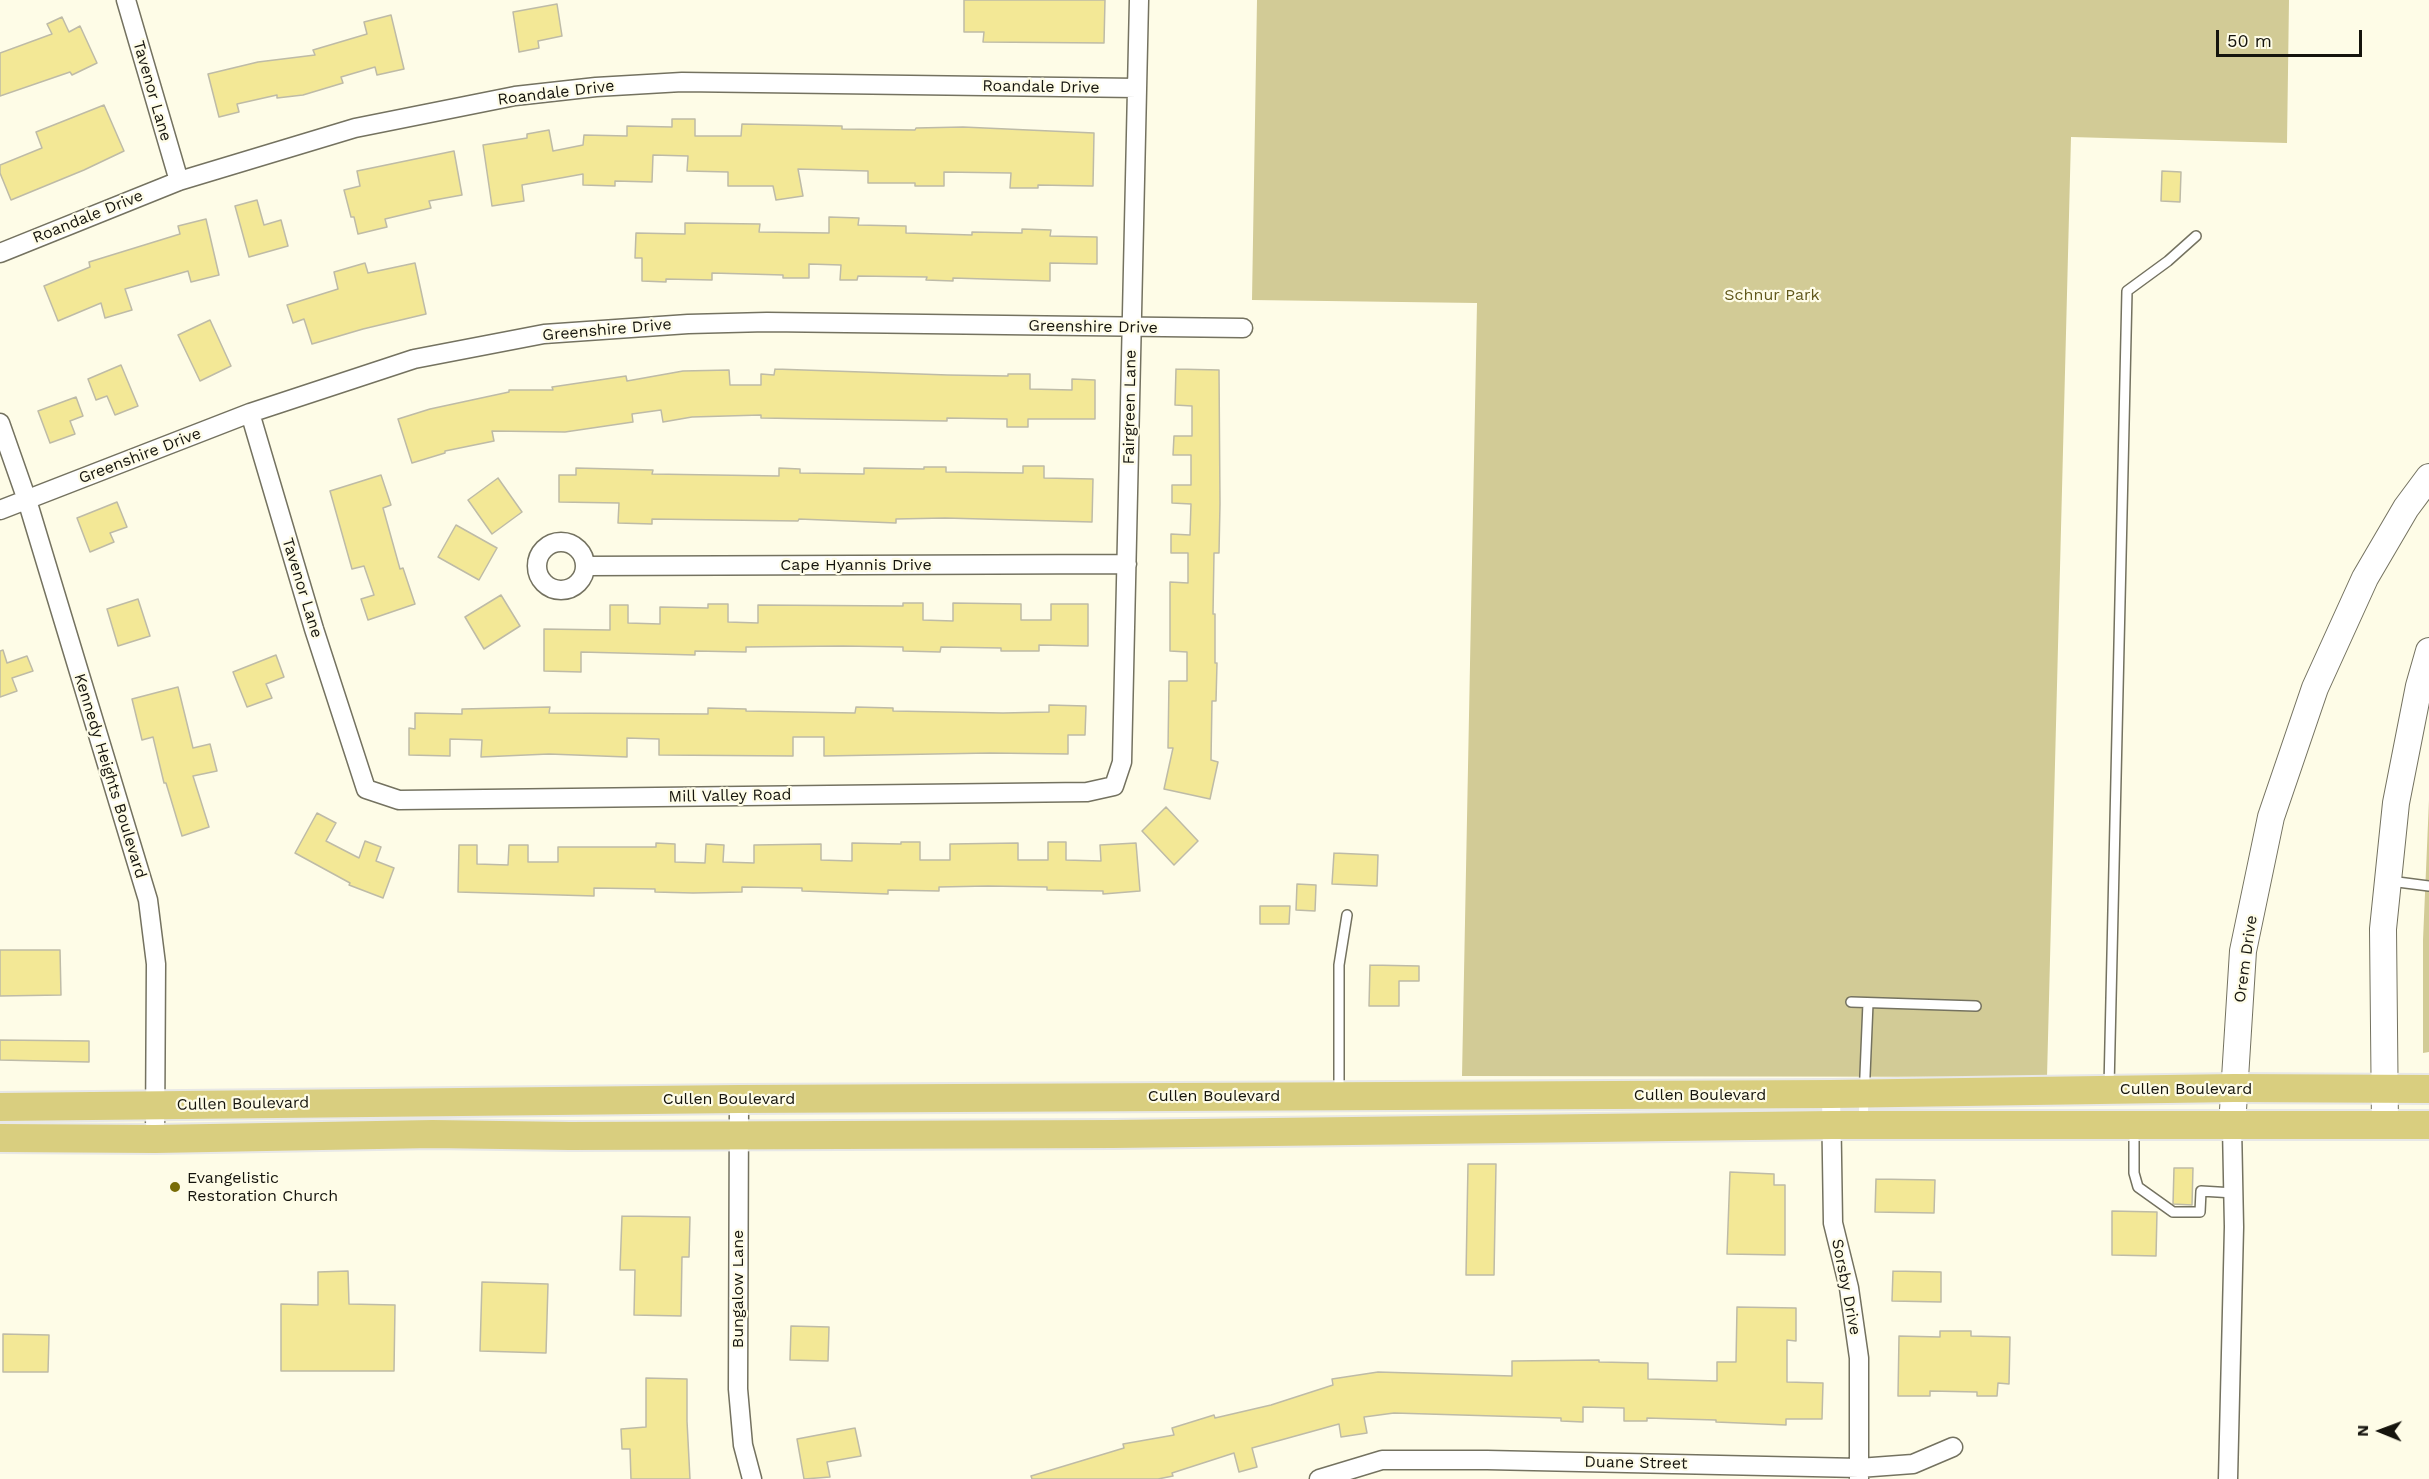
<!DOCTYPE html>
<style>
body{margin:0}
#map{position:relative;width:2429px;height:1479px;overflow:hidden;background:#fefce7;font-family:"Work Sans",sans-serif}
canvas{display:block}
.north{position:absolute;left:2351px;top:1401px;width:60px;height:60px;-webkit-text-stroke:4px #fefce7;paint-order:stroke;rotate:271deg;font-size:16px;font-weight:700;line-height:24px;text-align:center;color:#15140d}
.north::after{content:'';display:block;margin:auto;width:21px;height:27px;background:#15140d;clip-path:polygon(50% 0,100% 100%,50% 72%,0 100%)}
.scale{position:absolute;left:2216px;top:30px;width:146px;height:27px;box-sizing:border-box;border:3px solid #15140d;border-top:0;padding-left:8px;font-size:18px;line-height:21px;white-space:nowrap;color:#15140d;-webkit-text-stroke:4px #fefce7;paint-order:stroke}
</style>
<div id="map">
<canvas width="2429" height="1479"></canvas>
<div class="north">N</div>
<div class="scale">50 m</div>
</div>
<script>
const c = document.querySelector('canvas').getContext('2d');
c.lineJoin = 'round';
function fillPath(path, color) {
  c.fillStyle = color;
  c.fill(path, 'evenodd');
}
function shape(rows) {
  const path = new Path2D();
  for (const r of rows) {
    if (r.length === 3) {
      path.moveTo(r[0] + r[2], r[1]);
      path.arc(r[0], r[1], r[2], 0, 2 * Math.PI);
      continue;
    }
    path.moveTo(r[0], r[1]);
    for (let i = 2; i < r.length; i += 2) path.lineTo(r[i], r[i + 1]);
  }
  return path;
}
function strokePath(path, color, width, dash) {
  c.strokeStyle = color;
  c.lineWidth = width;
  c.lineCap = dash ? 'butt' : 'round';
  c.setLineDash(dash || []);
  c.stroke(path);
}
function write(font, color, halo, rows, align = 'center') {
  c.font = font + ' "Work Sans",sans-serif';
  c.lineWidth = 4.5;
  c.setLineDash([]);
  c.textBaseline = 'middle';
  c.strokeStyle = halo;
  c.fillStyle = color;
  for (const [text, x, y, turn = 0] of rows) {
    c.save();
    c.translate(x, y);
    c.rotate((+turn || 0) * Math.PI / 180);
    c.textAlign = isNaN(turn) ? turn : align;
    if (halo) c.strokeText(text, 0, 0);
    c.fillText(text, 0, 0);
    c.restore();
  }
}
const green = shape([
 [1257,0,2289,0,2287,143,2071,137,2047,1077,1462,1076,1477,303,1252,300],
 [2429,800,2429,1052,2423,1053,2423,940]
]);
const building = shape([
 [964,0,1105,0,1104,43,983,42,984,32,964,32,964,0],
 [557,4,562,36,538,41,539,48,519,52,513,12,557,4],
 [391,15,404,69,377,75,375,67,341,77,343,83,303,95,277,98,277,95,237,104,239,112,219,117,208,74,258,62,315,55,313,50,367,34,364,22,391,15],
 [62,17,69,32,80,26,97,63,72,75,70,72,0,96,0,53,52,34,47,24,62,17],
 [104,105,124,151,84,170,11,200,0,173,0,165,42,148,36,132,104,105],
 [672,119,695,119,695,136,741,136,742,124,842,126,842,129,915,130,916,128,963,127,1094,133,1093,186,1038,185,1038,188,1010,188,1011,173,944,172,944,186,915,186,915,183,868,183,868,171,798,169,803,196,776,200,773,186,728,186,728,172,687,171,688,156,653,155,652,182,615,181,615,186,583,185,583,174,522,185,524,201,492,206,483,145,527,138,527,134,549,130,553,151,583,145,584,135,627,136,627,126,672,127,672,119],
 [454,151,462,195,429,201,431,208,385,219,387,227,358,234,354,217,351,217,344,190,360,186,357,171,454,151],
 [2162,171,2181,172,2180,202,2161,201,2162,171],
 [257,200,264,225,281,220,288,246,249,257,235,206,257,200],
 [829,217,859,218,858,225,906,226,906,233,972,235,972,232,1022,233,1022,229,1051,230,1050,236,1097,237,1097,264,1050,263,1050,281,953,278,953,281,926,280,927,277,858,276,857,280,840,280,841,265,809,264,809,278,783,278,783,275,712,273,712,280,666,279,666,282,642,281,642,258,635,258,636,233,685,234,685,223,760,224,759,232,829,233,829,217],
 [206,219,219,275,191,282,188,271,125,289,132,310,105,318,101,303,58,321,44,286,90,267,89,262,180,234,178,226,206,219],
 [365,263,368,273,415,263,426,314,363,329,312,344,304,319,293,323,287,305,338,289,334,272,365,263],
 [210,320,231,366,200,381,178,335,210,320],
 [121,365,138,406,115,415,107,396,96,400,88,379,121,365],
 [775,369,948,375,1008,376,1008,374,1030,374,1030,389,1072,390,1072,379,1095,380,1095,419,1028,419,1028,427,1007,427,1007,419,947,418,947,421,761,418,761,415,692,417,663,422,661,410,632,414,633,422,565,432,492,431,494,441,445,451,445,453,412,463,398,419,430,409,509,392,509,390,553,390,552,387,626,376,627,381,683,371,729,370,730,385,761,385,761,374,774,375,775,369],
 [1176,369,1219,370,1220,504,1219,553,1214,553,1213,614,1215,614,1215,663,1217,663,1216,701,1212,701,1211,760,1218,762,1210,799,1164,789,1173,748,1168,748,1169,681,1187,681,1187,652,1170,651,1170,582,1188,583,1188,553,1171,553,1171,534,1190,535,1191,504,1172,503,1172,485,1191,485,1191,455,1173,455,1174,436,1192,436,1192,406,1175,405,1176,369],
 [76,397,83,416,70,421,75,434,50,443,38,411,76,397],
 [1023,466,1044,466,1044,478,1093,479,1092,522,945,518,896,519,896,523,799,519,798,521,652,519,652,524,618,523,619,503,559,502,559,475,576,475,576,468,653,470,652,474,779,476,779,468,800,469,800,473,864,474,864,468,924,469,924,467,946,467,946,472,1023,473,1023,466],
 [381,475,391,505,383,508,400,569,403,568,415,604,368,620,361,599,374,595,364,566,352,569,330,491,381,475],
 [498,478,522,512,492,534,468,500,498,478],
 [117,502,127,527,110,533,114,542,90,552,77,518,117,502],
 [456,525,497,548,479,580,438,557,456,525],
 [501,595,520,626,484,649,465,617,501,595],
 [138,599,150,636,118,646,107,609,138,599],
 [903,603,923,603,923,620,953,621,953,603,1021,604,1021,620,1051,620,1051,604,1088,604,1088,646,1039,645,1039,651,1001,651,1001,648,941,647,940,652,903,651,903,647,843,646,746,647,746,652,695,651,695,655,581,652,581,672,544,671,544,629,610,630,610,605,628,605,628,623,660,624,660,607,708,608,708,604,728,604,728,622,758,623,758,605,903,606,903,603],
 [3,650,7,663,27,656,33,671,12,678,17,691,0,697,0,651,3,650],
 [276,655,284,677,266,684,272,698,247,707,233,672,276,655],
 [178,687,193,748,210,744,217,771,193,776,209,827,182,836,166,783,164,783,153,737,142,740,132,699,178,687],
 [1049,705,1086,706,1085,735,1068,735,1068,754,990,753,824,756,824,737,793,737,793,756,659,755,659,739,627,738,627,757,549,754,481,757,482,740,450,739,450,756,409,755,409,728,415,729,415,713,462,714,462,709,550,707,549,713,708,714,708,708,746,709,746,711,855,713,856,707,893,708,893,711,1003,713,1049,712,1049,705],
 [1166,807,1198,841,1174,865,1142,831,1166,807],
 [317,813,336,823,326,841,359,858,365,841,381,847,376,861,394,868,383,898,349,885,350,883,295,853,317,813],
 [901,842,920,842,920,860,950,860,950,844,1018,843,1018,860,1048,860,1048,842,1066,842,1066,860,1101,861,1100,845,1136,843,1140,891,1103,894,1103,891,1047,890,1047,887,988,886,939,887,939,891,888,890,888,894,802,891,802,888,742,887,742,892,693,893,655,892,655,889,594,888,594,896,458,892,459,845,477,845,477,864,508,865,509,845,528,845,528,862,558,862,558,847,656,847,656,843,675,844,675,862,705,863,706,844,724,845,723,862,754,863,754,845,821,844,821,860,852,861,852,843,901,844,901,842],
 [1334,853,1378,855,1377,886,1332,884,1334,853],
 [1297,884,1316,885,1315,911,1296,910,1297,884],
 [1260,906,1290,906,1289,924,1260,924,1260,906],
 [0,950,60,950,61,995,0,996,0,950],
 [1370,965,1419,966,1419,981,1399,981,1399,1006,1369,1006,1370,965],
 [0,1040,89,1041,89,1062,0,1060,0,1040],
 [1468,1164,1496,1164,1494,1275,1466,1275,1468,1164],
 [2174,1168,2193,1168,2192,1205,2173,1204,2174,1168],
 [1730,1172,1774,1174,1774,1185,1785,1185,1785,1255,1727,1254,1730,1172],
 [1876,1179,1935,1180,1934,1213,1875,1212,1876,1179],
 [2112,1211,2157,1212,2156,1256,2112,1255,2112,1211],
 [622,1216,690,1217,689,1257,682,1257,681,1316,634,1315,635,1270,620,1270,622,1216],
 [348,1271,349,1304,395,1305,394,1371,281,1371,281,1304,318,1305,318,1272,348,1271],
 [1893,1271,1941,1272,1941,1302,1892,1301,1893,1271],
 [482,1282,548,1284,546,1353,480,1351,482,1282],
 [1737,1307,1796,1308,1796,1341,1787,1340,1787,1382,1823,1383,1822,1419,1786,1419,1786,1425,1716,1422,1716,1420,1647,1418,1647,1421,1624,1421,1624,1408,1583,1407,1583,1422,1561,1421,1561,1418,1394,1413,1364,1417,1367,1433,1341,1437,1339,1424,1252,1448,1257,1467,1239,1472,1234,1453,1172,1473,1173,1476,1158,1479,1032,1479,1031,1476,1124,1448,1123,1444,1174,1435,1172,1428,1214,1415,1215,1418,1271,1405,1333,1385,1332,1379,1378,1372,1512,1376,1512,1361,1599,1360,1599,1362,1648,1363,1648,1379,1717,1381,1717,1362,1736,1362,1737,1307],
 [791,1326,829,1327,828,1361,790,1360,791,1326],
 [1940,1331,1971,1331,1971,1336,2010,1337,2009,1384,1998,1383,1997,1396,1977,1396,1977,1392,1930,1391,1930,1396,1898,1396,1899,1336,1940,1337,1940,1331],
 [3,1334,49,1335,48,1372,3,1372,3,1334],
 [646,1378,687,1379,687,1421,690,1479,631,1479,630,1449,622,1449,621,1429,646,1427,646,1378],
 [855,1428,861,1456,827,1462,830,1477,804,1479,797,1439,855,1428]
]);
const service = shape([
 [2390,881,2429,886],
 [1851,1002,1976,1006],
 [2109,1087,2127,291,2168,261,2196,236],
 [1339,1093,1339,965,1347,915],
 [1863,1123,1868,1003],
 [2134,1129,2134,1173,2138,1187,2173,1212,2200,1212,2201,1191,2234,1193]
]);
const minor = shape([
 [126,0,179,181],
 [0,253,179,181,355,128,515,96,596,87,682,82,1137,88],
 [250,413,314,629,366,789,399,800,1087,792,1114,786,1122,762,1139,0],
 [0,423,27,500,148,900,156,964,155,1139],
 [0,510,250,413,414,359,544,334,688,324,767,322,1243,328],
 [561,566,24],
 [585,566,1127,564],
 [1831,1094,1833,1223,1849,1288,1859,1358,1859,1479],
 [739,1099,738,1389,743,1445,752,1479],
 [1319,1479,1382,1460,1487,1460,1859,1468,1913,1464,1953,1447],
 [2228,1479,2234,1227,2232,1126]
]);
const secondary = shape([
 [2232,1126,2243,951,2271,817,2315,688,2365,578,2406,508,2429,477],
 [2385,1126,2383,929,2396,803,2419,686,2429,651]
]);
const primary = shape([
 [0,1107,739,1099,1831,1094,2234,1088,2429,1089],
 [0,1138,155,1139,433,1134,570,1136,1113,1134,1832,1125,2429,1125]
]);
const markers = [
 [175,1187,6,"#786c06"]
];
const streetNames = [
 ["Roandale Drive",1041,87,1],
 ["Tavenor Lane",152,91,74],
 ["Roandale Drive",556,93,-7],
 ["Roandale Drive",88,217,-22],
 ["Greenshire Drive",1093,327,1],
 ["Greenshire Drive",607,330,-5],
 ["Fairgreen Lane",1130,407,-89],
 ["Greenshire Drive",140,456,-21],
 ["Cape Hyannis Drive",856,565],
 ["Tavenor Lane",302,588,73],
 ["Kennedy Heights Boulevard",110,776,73],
 ["Mill Valley Road",730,796,-1],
 ["Orem Drive",2246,959,-82],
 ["Cullen Boulevard",2186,1089],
 ["Cullen Boulevard",1700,1095],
 ["Cullen Boulevard",1214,1096],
 ["Cullen Boulevard",729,1099],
 ["Cullen Boulevard",243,1104,-1],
 ["Sorsby Drive",1846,1287,79],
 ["Bungalow Lane",738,1289,-90],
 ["Duane Street",1636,1463,1]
];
const parkNames = [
 ["Schnur Park",1772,295]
];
const poiNames = [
 ["Evangelistic",187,1178],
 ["Restoration Church",187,1196]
];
fillPath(green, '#d2cb96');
fillPath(building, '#f3e896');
strokePath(building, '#bebba7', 1.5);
strokePath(service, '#747260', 12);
strokePath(minor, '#747260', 21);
strokePath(secondary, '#747260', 28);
strokePath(primary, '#e8e8e7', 32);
strokePath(service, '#fff', 9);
strokePath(minor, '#fff', 18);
strokePath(secondary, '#fff', 26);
strokePath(primary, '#d9ce7f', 28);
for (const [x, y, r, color] of markers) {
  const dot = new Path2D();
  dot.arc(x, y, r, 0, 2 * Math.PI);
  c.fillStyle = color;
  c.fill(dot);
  strokePath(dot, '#fefce7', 2);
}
write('16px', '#15140d', '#fefce7', streetNames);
write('16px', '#61581c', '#fefce7', parkNames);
write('16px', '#15140d', '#fefce7', poiNames, 'left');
</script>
